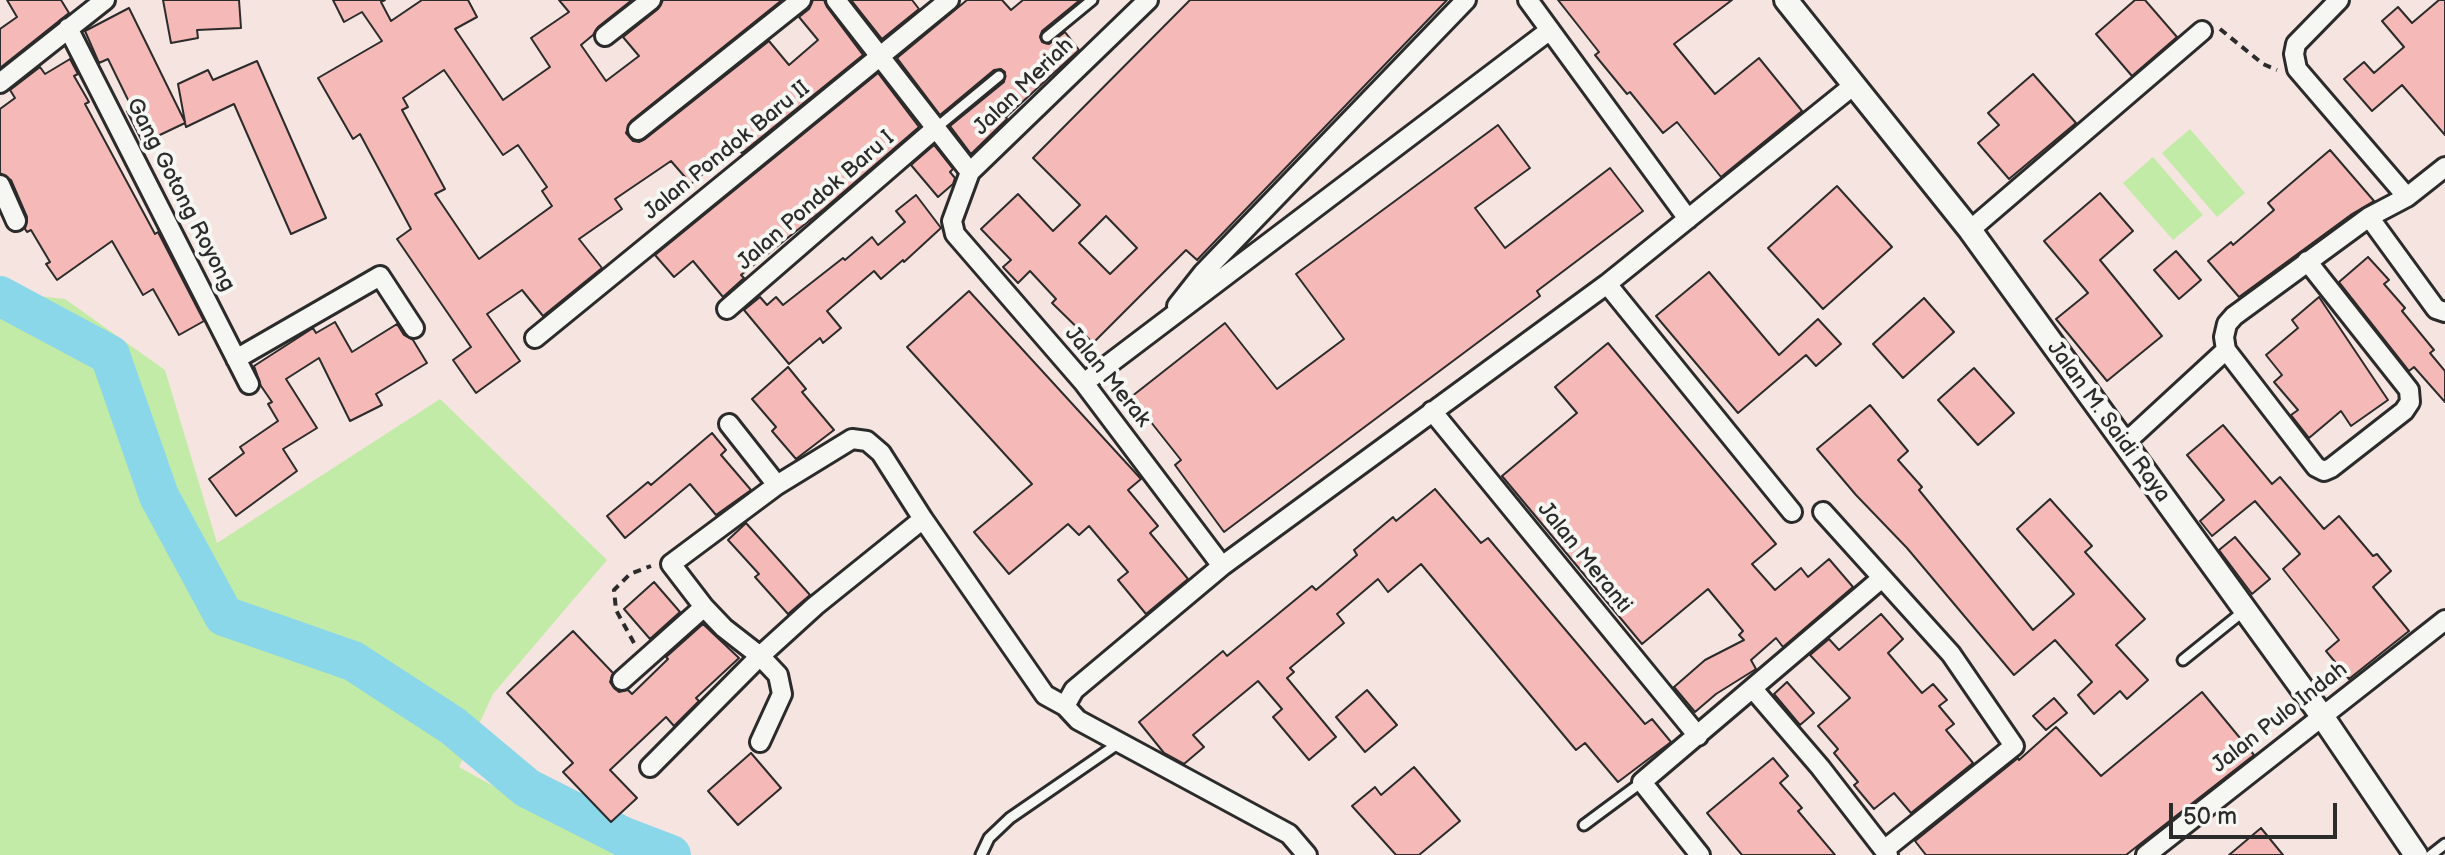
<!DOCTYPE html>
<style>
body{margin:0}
#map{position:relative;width:2445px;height:855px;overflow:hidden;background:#f6e4e0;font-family:"Balsamiq Sans",sans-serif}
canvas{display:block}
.scale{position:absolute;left:2169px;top:803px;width:168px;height:36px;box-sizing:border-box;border:4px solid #2b2b2b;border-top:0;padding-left:10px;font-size:24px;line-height:28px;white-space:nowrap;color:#2b2b2b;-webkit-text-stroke:6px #f6f6f2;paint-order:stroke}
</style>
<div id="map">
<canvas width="2445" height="855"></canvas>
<div class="scale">50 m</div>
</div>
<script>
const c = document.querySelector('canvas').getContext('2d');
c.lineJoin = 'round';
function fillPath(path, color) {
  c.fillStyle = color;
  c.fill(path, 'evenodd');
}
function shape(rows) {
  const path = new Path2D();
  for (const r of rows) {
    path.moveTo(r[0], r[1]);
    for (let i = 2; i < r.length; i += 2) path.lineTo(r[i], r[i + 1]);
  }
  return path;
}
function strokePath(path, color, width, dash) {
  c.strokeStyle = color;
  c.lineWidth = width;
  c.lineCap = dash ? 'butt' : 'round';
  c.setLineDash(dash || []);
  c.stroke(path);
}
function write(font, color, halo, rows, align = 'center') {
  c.font = font + ' "Balsamiq Sans",sans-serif';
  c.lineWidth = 8;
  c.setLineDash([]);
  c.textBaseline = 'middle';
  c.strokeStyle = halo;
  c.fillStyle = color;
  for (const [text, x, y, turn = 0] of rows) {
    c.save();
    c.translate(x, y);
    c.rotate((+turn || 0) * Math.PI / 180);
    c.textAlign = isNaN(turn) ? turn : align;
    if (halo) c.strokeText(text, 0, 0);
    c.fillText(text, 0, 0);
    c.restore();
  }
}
const green = shape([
 [2190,129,2245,193,2217,217,2162,153],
 [2153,157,2203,215,2173,240,2123,183],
 [0,292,65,299,165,370,217,543,440,399,607,560,493,694,459,767,598,844,633,855,0,855]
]);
const river = shape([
 [0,296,110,355,159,496,224,616,353,661,453,726,527,788,624,837,671,855]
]);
const building = shape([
 [7,0,61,0,69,13,0,68,0,29,17,17,7,0],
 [163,0,239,0,241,28,197,30,198,38,171,43,163,0],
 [333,0,385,0,381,2,391,21,422,0,468,0,477,17,455,29,503,100,550,67,531,38,569,12,559,0,632,0,598,27,593,35,581,45,606,81,639,56,623,37,658,9,663,0,782,0,631,121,626,133,633,141,639,142,645,139,769,41,789,65,818,40,799,17,809,9,813,0,824,0,827,7,863,55,742,153,736,146,691,184,671,161,615,199,622,209,579,239,602,268,543,316,522,290,487,314,520,361,476,393,453,360,471,347,397,239,411,229,360,134,353,139,318,78,382,41,362,12,344,22,333,0],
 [444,70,503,155,518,145,547,187,542,191,552,206,479,259,435,194,445,189,402,110,408,107,403,98,444,70],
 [851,0,912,0,919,9,882,39,851,0],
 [967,0,1002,0,1011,10,1023,0,1080,0,1042,31,1040,37,1042,42,1049,44,1065,32,1079,50,1006,117,1007,119,971,154,950,126,1004,82,1005,72,1001,69,994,70,940,115,897,58,967,0],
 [1190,0,1447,0,1197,260,1186,250,1093,343,1052,303,1056,299,1030,271,1018,283,1003,267,1011,260,981,229,1018,194,1053,231,1080,205,1033,158,1190,0],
 [1106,216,1137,248,1110,274,1079,243,1106,216],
 [1558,0,1732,0,1674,44,1715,94,1759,58,1802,111,1721,177,1677,122,1663,133,1630,92,1627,94,1595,55,1599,52,1558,0],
 [2135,0,2145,0,2177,37,2132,76,2096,34,2135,0],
 [2439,0,2445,0,2445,135,2402,85,2372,111,2344,79,2364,62,2374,73,2404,47,2382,21,2398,7,2412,23,2439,0],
 [129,8,185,122,178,84,208,70,213,80,257,61,326,218,291,234,234,104,186,127,185,123,143,143,127,111,132,108,108,59,99,63,85,31,129,8],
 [70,59,78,74,74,76,89,102,85,104,155,234,158,232,204,321,179,335,153,289,143,295,112,241,57,280,46,264,50,262,31,230,27,232,25,229,27,217,11,180,0,173,0,109,15,98,10,90,40,67,45,74,70,59],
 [878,73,919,127,824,209,741,275,744,278,723,297,693,261,674,277,655,255,878,73],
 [2033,74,2076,123,2009,179,1978,143,1999,125,1988,113,2033,74],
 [1498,125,1530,168,1475,208,1505,248,1610,168,1643,211,1537,291,1540,296,1224,532,1175,465,1181,460,1131,397,1225,323,1277,389,1344,339,1296,274,1498,125],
 [934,145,953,169,950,172,955,178,953,184,938,197,911,165,934,145],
 [2330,150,2374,201,2352,214,2239,297,2208,261,2231,242,2233,245,2274,210,2268,203,2330,150],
 [1837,186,1892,247,1823,309,1768,248,1837,186],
 [2100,193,2133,231,2100,260,2162,336,2107,381,2056,319,2088,293,2044,241,2100,193],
 [916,195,941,228,904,262,903,260,881,279,874,271,827,311,841,328,823,343,820,338,789,364,744,310,760,297,767,305,776,297,783,305,843,258,845,260,872,237,878,245,905,222,896,211,916,195],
 [2176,251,2201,280,2179,299,2154,270,2176,251],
 [2368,257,2389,280,2384,284,2405,308,2402,311,2434,350,2430,353,2445,371,2445,402,2414,367,2409,371,2339,282,2368,257],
 [1709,272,1779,355,1818,319,1841,344,1816,366,1806,355,1738,413,1656,316,1709,272],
 [969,291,1141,479,1128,490,1158,526,1150,533,1188,579,1146,614,1118,580,1128,572,1089,526,1079,535,1068,524,1009,574,974,532,1032,484,907,347,969,291],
 [2319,297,2388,400,2351,426,2341,411,2309,438,2291,415,2298,410,2274,382,2282,375,2266,355,2298,328,2292,320,2319,297],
 [1924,298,1954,332,1903,378,1873,344,1924,298],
 [335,322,352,352,397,324,404,335,413,340,427,363,376,394,382,405,350,421,319,358,286,379,317,428,283,449,297,471,236,516,209,479,244,453,240,447,278,421,268,404,272,402,261,386,254,366,313,328,316,333,335,322],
 [1608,343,1776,544,1752,564,1775,590,1801,568,1808,577,1829,559,1853,587,1783,647,1776,638,1751,660,1756,669,1716,694,1695,712,1674,687,1705,660,1744,640,1739,635,1743,631,1708,589,1642,644,1502,476,1577,413,1555,387,1608,343],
 [788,367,806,389,802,392,834,430,796,459,772,431,776,427,752,399,788,367],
 [1974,368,2014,413,1978,445,1938,400,1974,368],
 [1870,405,1908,451,1898,460,1922,487,1919,490,2033,630,2074,594,2017,529,2050,499,2092,546,2085,552,2145,619,2116,645,2148,680,2127,699,2120,691,2094,714,2078,695,2092,682,2055,640,2014,675,1907,548,1856,495,1817,449,1870,405],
 [2223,425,2272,484,2280,477,2324,529,2339,516,2373,556,2377,554,2391,571,2373,587,2409,631,2349,679,2326,651,2339,640,2283,569,2300,554,2255,501,2212,536,2200,521,2224,500,2187,455,2223,425],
 [712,433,726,450,721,455,751,490,716,515,690,484,625,538,607,516,648,482,651,485,712,433],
 [1435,489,1481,543,1488,538,1645,724,1652,719,1671,742,1618,782,1585,743,1576,750,1421,564,1388,592,1378,579,1337,614,1344,623,1290,668,1294,672,1287,678,1336,737,1309,760,1273,717,1282,709,1258,681,1193,735,1204,747,1184,764,1164,753,1139,722,1223,651,1227,656,1312,586,1316,590,1357,555,1354,550,1393,517,1396,521,1435,489],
 [746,523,810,595,788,614,755,577,759,574,728,540,746,523],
 [2235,537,2270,579,2252,594,2219,550,2235,537],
 [654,582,680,612,650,639,624,609,654,582],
 [1881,614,1903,639,1888,653,1922,693,1933,684,1947,700,1939,706,1954,724,1946,730,1973,763,1911,813,1894,793,1874,809,1854,785,1858,782,1834,753,1838,749,1818,726,1850,698,1810,655,1829,639,1839,650,1881,614],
 [703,624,739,658,696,698,699,701,674,726,666,717,610,770,637,798,611,822,563,772,573,763,507,693,573,631,613,673,610,682,614,688,619,692,628,690,632,694,668,659,666,657,703,624],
 [1787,682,1814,713,1800,725,1774,694,1787,682],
 [1367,690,1397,725,1365,752,1336,717,1367,690],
 [2202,692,2254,755,2126,855,1926,855,1915,841,2018,758,2019,760,2056,727,2101,776,2202,692],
 [2054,698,2067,713,2046,730,2033,716,2054,698],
 [751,753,781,788,738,825,708,791,751,753],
 [1773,758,1788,776,1780,783,1802,808,1798,811,1835,855,1742,855,1707,813,1773,758],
 [1414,767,1460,821,1419,855,1396,855,1352,806,1375,787,1381,795,1414,767],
 [2261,828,2283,855,2229,855,2261,828]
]);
const path = shape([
 [2220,29,2263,64,2277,70],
 [634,643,616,610,614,590,630,574,651,566]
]);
const service = shape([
 [1047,37,1092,0],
 [936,128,999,76],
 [2183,660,2245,610],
 [1584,825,1642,782],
 [981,855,989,838,1010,818,1119,743],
 [2431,855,2445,844]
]);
const minor = shape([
 [836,0,970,172],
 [1148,0,970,172,952,221,955,234,1084,383,1222,566],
 [1528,0,1688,219],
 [2339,0,2296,44,2294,54,2297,69,2407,197,2445,167],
 [68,28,249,384],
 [605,36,651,0],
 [0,83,105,0],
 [638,130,801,0],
 [0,185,16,221],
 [2369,217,2436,309,2445,312],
 [1970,230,2202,31],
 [1607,284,1792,512],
 [1177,306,1203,273,1466,0],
 [727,309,936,128],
 [535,338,949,0],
 [2226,350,2316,467,2324,471,2331,468,2404,411,2410,402,2409,390,2307,261],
 [236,359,380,276,414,328],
 [1084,383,1550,30],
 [1432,411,1698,736],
 [729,424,777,485],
 [2124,444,2226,350,2224,337,2227,324,2234,316,2369,217,2407,197],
 [1823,512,1951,654,2014,746,1884,850],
 [704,607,671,564,777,485,852,439,867,441,881,453,923,519],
 [622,680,704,607,724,628,760,656,650,767],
 [1753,689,1820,767,1888,855],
 [1065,706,1074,690,1222,566,1607,284,1854,85],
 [760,742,782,694,778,675,760,656,815,606,923,519,1045,695,1065,706,1078,720,1289,834,1307,855],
 [1700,855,1642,782,1882,578],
 [2146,855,2445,620]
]);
const tertiary = shape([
 [1786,0,1970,230,2322,716,2416,855]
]);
const streetNames = [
 ["Jalan Meriah",1024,87,-44],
 ["Jalan Pondok Baru II",727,151,-39],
 ["Gang Gotong Royong",180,195,63],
 ["Jalan Pondok Baru I",816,201,-41],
 ["Jalan Merak",1107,377,51],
 ["Jalan M. Saidi Raya",2108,422,54],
 ["Jalan Meranti",1584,558,51],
 ["Jalan Pulo Indah",2280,718,-38]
];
fillPath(green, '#c1eba7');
strokePath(river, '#8ad7ea', 40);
fillPath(building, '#f5b9b7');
strokePath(building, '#2b2b2b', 2);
strokePath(service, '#2b2b2b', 15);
strokePath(minor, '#2b2b2b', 24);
strokePath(tertiary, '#2b2b2b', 28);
strokePath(path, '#2b2b2b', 4, [8, 6]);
strokePath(service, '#f6f6f2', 9);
strokePath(minor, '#f6f6f2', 18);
strokePath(tertiary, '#f6f6f2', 22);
write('22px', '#2b2b2b', '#f6f6f2', streetNames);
</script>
